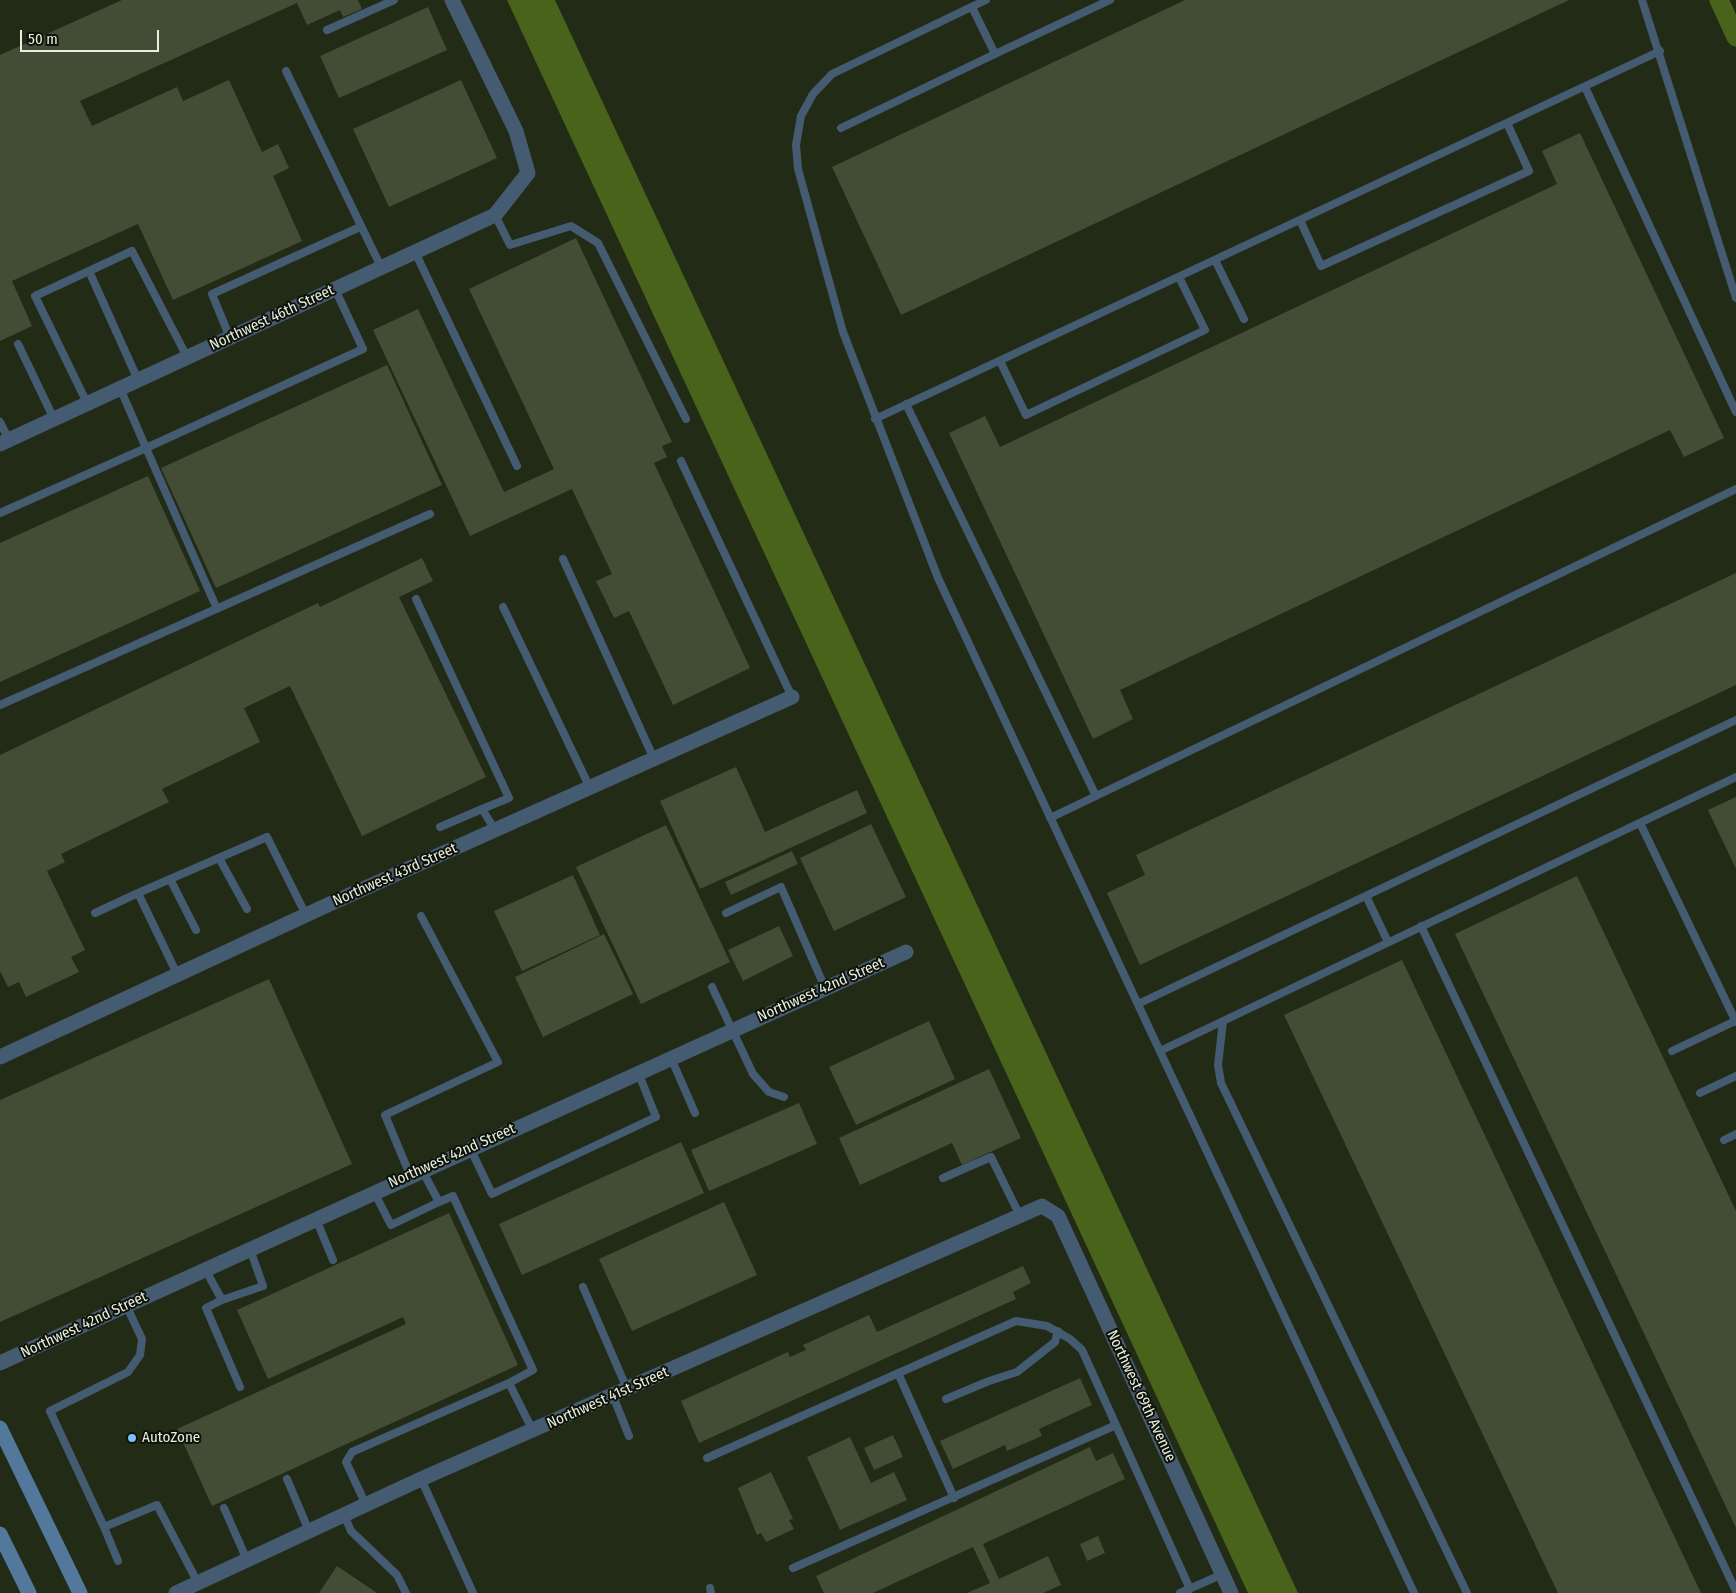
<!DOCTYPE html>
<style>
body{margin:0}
#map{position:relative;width:1736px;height:1593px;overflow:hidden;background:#222b15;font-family:"Fira Sans Condensed",sans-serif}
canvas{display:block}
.scale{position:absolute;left:20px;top:30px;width:139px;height:22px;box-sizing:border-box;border:2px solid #e8efe1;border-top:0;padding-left:6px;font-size:15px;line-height:18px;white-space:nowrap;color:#e8efe1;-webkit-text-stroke:4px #0e1208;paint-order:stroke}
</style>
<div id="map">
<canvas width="1736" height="1593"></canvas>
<div class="scale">50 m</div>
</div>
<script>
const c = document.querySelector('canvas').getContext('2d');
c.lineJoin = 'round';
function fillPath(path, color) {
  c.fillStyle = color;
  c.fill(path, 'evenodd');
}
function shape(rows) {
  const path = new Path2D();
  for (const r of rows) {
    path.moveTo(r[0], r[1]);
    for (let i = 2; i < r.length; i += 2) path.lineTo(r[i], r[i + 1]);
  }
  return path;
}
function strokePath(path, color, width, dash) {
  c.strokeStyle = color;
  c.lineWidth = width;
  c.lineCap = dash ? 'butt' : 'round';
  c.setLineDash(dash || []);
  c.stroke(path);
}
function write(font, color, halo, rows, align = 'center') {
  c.font = font + ' "Fira Sans Condensed",sans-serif';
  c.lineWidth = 4;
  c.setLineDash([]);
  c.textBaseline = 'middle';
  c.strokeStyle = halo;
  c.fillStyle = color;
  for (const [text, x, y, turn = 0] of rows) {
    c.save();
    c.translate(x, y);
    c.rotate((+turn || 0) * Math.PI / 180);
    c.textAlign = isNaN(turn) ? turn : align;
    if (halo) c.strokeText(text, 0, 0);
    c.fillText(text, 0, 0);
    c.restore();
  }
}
const water = shape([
 [507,0,555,0,1298,1593,1248,1593]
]);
const canal = shape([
 [1719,0,1736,37]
]);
const building = shape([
 [122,0,358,0,362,9,343,17,340,10,307,25,297,3,80,101,92,126,177,87,183,101,229,80,262,152,278,144,289,168,273,176,302,241,173,300,138,224,12,281,32,326,0,341,0,55],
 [1185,0,1569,0,901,315,832,167],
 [428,7,447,50,339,98,320,56],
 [461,80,497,158,389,207,353,129],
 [1580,133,1724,438,1684,457,1670,430,1120,690,1133,719,1093,739,949,433,985,416,1000,447,1557,184,1542,151],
 [576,238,672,442,662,446,667,457,654,463,750,668,673,705,629,611,614,618,596,581,612,574,572,489,470,536,373,330,418,309,504,492,554,469,469,289],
 [387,365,442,485,216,588,161,468],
 [148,476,200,591,0,682,0,543],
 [422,558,433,581,399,597,486,777,362,836,290,686,244,708,260,742,162,789,169,802,61,854,65,862,47,871,85,950,71,957,79,972,26,997,19,982,8,987,0,971,0,755,318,603,320,607],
 [1736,573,1736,685,1140,965,1107,893,1145,875,1136,855],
 [736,767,765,832,857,790,867,813,700,889,660,801],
 [1736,797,1736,869,1708,810],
 [871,824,906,897,834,931,800,858],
 [666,825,730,962,641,1004,576,867],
 [792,851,798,864,731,895,725,882],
 [573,875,600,935,522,971,494,911],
 [1577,876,1736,1211,1736,1528,1455,934],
 [779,926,793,956,743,981,728,950],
 [604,934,633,994,543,1037,515,977],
 [1402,960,1701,1593,1558,1593,1284,1015],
 [269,979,352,1164,0,1322,0,1100],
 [929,1021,955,1079,856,1125,829,1067],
 [989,1069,1021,1138,962,1165,952,1143,860,1185,839,1138],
 [799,1103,817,1144,709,1191,691,1150],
 [681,1142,704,1193,522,1275,499,1224],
 [724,1202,757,1275,632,1331,599,1259],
 [449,1213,518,1365,212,1506,177,1429,406,1324,403,1317,268,1379,237,1310],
 [1023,1266,1031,1283,1013,1292,1016,1299,699,1443,681,1401,788,1352,790,1357,806,1350,803,1345,869,1315,877,1332],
 [1080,1378,1092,1405,1039,1429,1042,1436,1007,1451,1005,1445,953,1469,940,1441],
 [893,1435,903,1457,874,1470,864,1448],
 [850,1437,871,1483,894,1472,907,1500,840,1530,807,1457],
 [1090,1447,1096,1461,1113,1453,1125,1479,983,1544,999,1579,1048,1556,1061,1585,1043,1593,967,1593,990,1583,973,1547,873,1593,824,1593,816,1576],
 [771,1472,793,1519,789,1520,794,1529,766,1542,761,1533,757,1535,738,1488],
 [1098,1536,1105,1553,1087,1561,1080,1544],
 [337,1566,377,1593,319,1593]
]);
const lane = shape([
 [986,0,832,74,813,94,801,116,796,145,798,169,843,332,938,578,1414,1593],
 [1642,0,1736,298],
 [972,7,995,54,1110,0],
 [327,30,394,0],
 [286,71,381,267],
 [1585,87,1736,412],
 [841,128,995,54],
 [495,215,510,245,571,226,598,243,686,419],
 [1300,220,1321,266,1529,171,1507,123],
 [415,252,517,466],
 [1215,260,1244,319],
 [89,271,132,251,187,357],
 [230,338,212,294,360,227],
 [18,344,54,419],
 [1000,361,1026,415,1205,330,1179,277],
 [120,388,146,448,363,349,335,289],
 [87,403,35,296,89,271,138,380],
 [906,404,1096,796],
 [875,419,1660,51],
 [0,422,9,440],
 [681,461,792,697],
 [0,513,146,448,217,609],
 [563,559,654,759],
 [416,599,509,798,482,809],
 [503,607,590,788],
 [0,705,430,514],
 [1050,818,1736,489],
 [1640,823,1736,1022],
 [440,827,482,809,495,830],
 [219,858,247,909],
 [170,879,196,930],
 [138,893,267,837,306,915],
 [1366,896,1388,942],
 [95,913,138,893,177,974],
 [726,913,781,887,825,988],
 [1421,926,1736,1591],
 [712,987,753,1074,769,1092,784,1097],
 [1138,1004,1736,720],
 [1223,1021,1218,1065,1221,1083,1467,1593],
 [1160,1051,1736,777],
 [1672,1051,1735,1021],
 [671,1058,695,1113],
 [1700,1093,1736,1076],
 [1724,1140,1736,1134],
 [470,1148,492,1194,656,1117,638,1072],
 [422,1170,439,1202,453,1196,533,1370,509,1383],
 [410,1175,385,1115,498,1062,421,916],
 [943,1178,991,1157,1020,1216],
 [374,1192,391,1225,439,1202],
 [316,1219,333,1260],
 [205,1269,222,1300,206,1308,240,1387],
 [583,1287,627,1389],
 [222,1300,263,1286,250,1249],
 [898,1373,954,1498],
 [613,1396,629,1436],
 [946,1399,989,1381,1017,1372,1055,1342,1058,1331],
 [707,1458,1016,1321,1047,1326,1070,1339,1082,1350,1190,1589],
 [287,1479,309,1531],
 [421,1479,473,1593],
 [366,1505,346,1462,352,1452,509,1383,533,1431],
 [224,1508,247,1560],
 [344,1515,351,1531,397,1575,406,1593],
 [104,1527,50,1411,128,1372,140,1355,142,1339,126,1305],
 [118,1561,104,1527,157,1505,198,1583],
 [793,1568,1116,1425],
 [710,1588,711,1593],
 [1180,1593,1223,1574]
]);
const street = shape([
 [0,444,495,215,528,173,516,131,452,0],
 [0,1057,334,902,792,697],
 [0,1363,906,952],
 [176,1593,421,1479,1042,1206,1058,1216,1231,1593]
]);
const secondary = shape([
 [0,1428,80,1593],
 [0,1534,29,1593]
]);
const markers = [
 [132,1438,5,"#7ebdf9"]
];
const streetNames = [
 ["Northwest 46th Street",272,318,-25],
 ["Northwest 43rd Street",395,875,-24],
 ["Northwest 42nd Street",821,990,-24],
 ["Northwest 42nd Street",452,1156,-24],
 ["Northwest 42nd Street",84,1325,-25],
 ["Northwest 69th Avenue",1141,1396,65],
 ["Northwest 41st Street",608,1398,-24]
];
const poiNames = [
 ["AutoZone",142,1438]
];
fillPath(water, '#49631b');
strokePath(canal, '#49631b', 19);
fillPath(building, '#434d36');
strokePath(lane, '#445b72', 8);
strokePath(street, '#445b72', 15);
strokePath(secondary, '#52789b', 15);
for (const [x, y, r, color] of markers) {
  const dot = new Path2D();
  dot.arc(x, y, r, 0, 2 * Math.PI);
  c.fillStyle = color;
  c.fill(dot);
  strokePath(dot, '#0e1208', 2);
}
write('15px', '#e8efe1', '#0e1208', streetNames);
write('15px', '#e8efe1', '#0e1208', poiNames, 'left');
</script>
